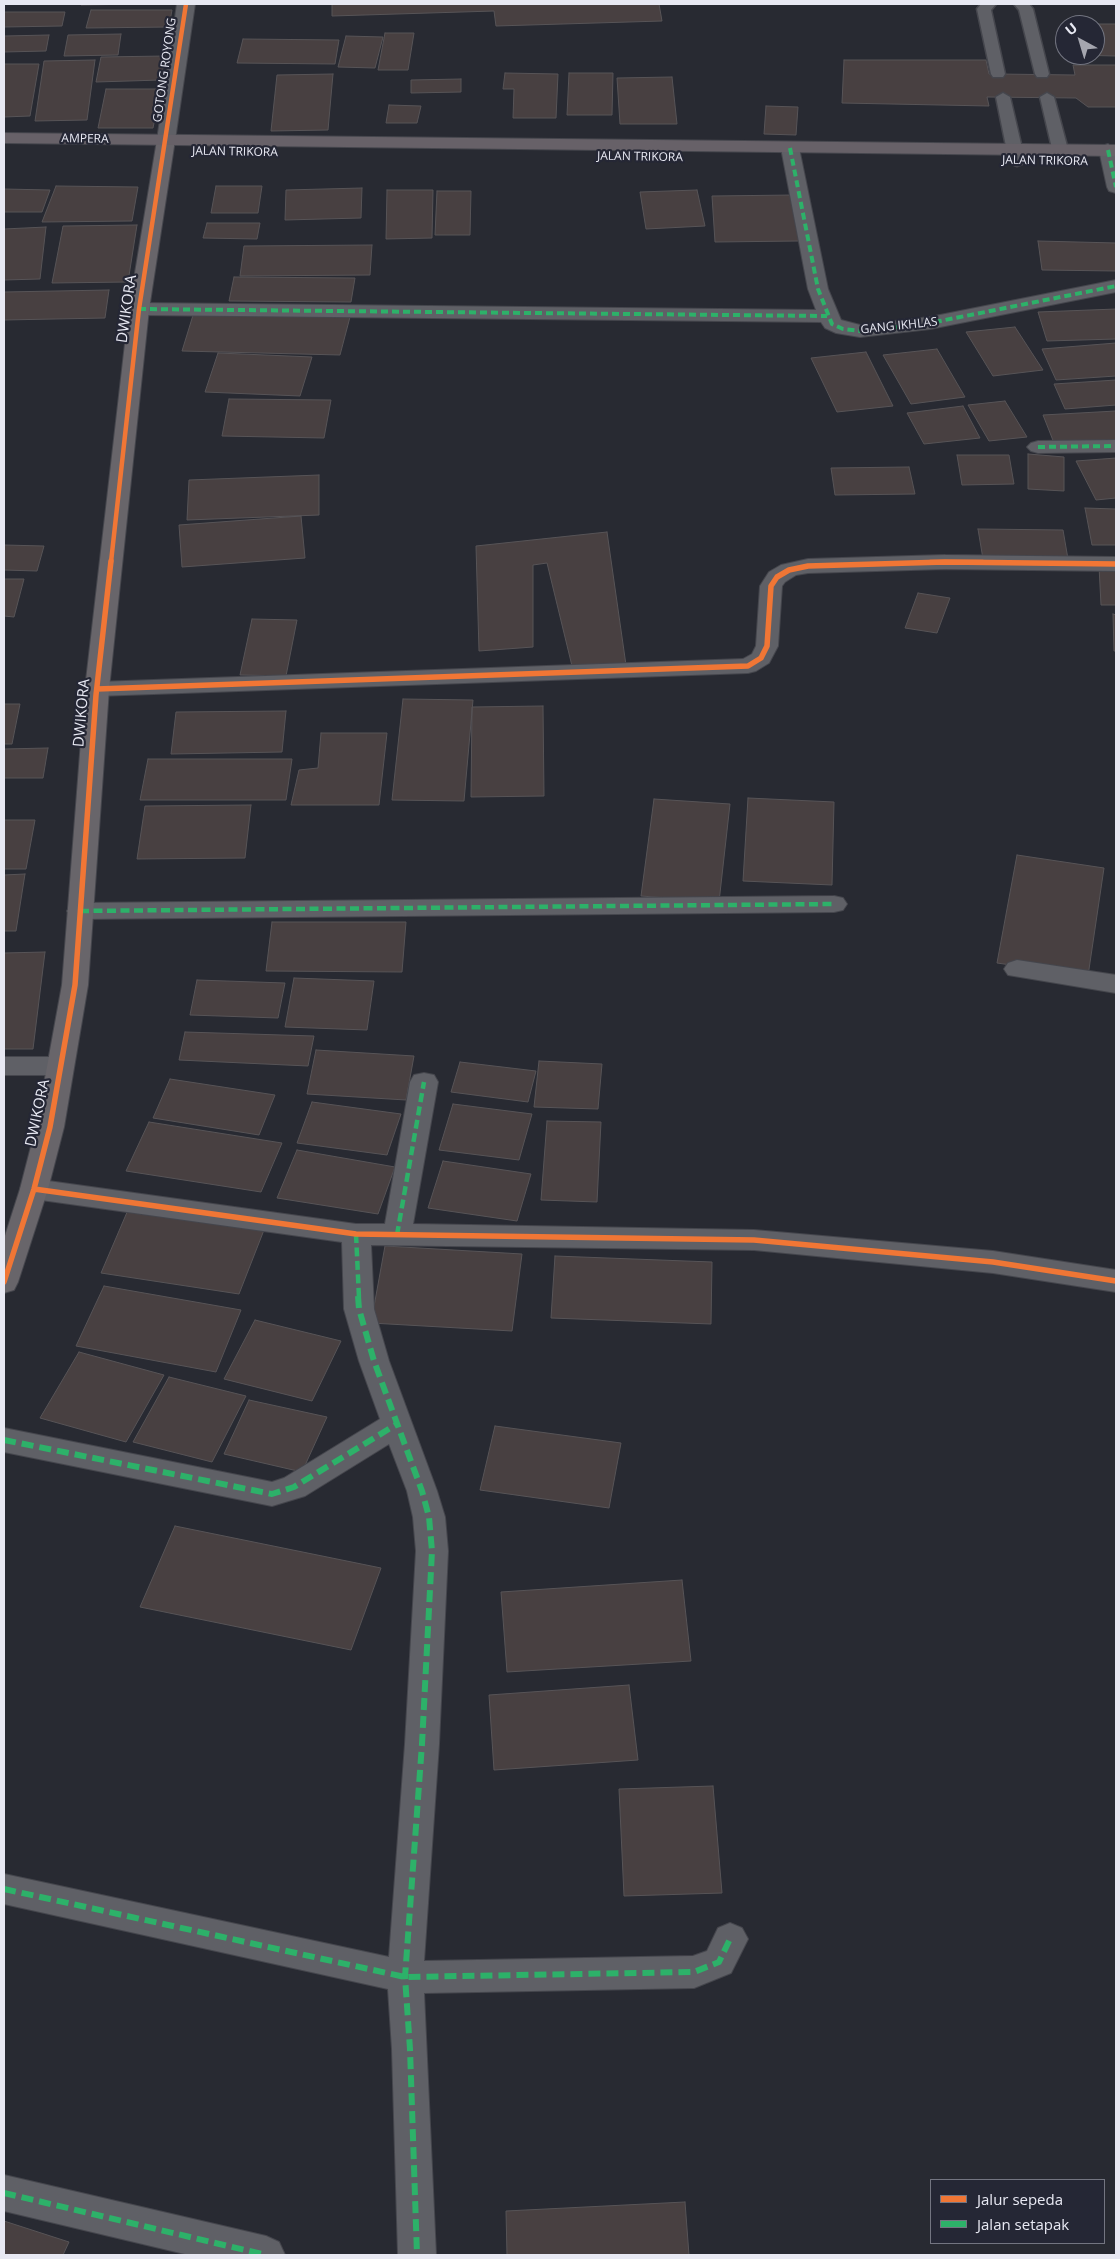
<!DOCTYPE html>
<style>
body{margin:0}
#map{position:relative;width:1120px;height:2259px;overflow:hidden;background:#282a32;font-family:"Open Sans",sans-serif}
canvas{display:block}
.frame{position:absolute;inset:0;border:5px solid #e8e9f3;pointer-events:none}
.legend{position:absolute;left:930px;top:2179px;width:175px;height:65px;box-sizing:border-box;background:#252735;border:1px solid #737581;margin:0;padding:6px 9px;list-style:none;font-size:15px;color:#e8e9f3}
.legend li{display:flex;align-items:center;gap:10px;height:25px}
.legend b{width:25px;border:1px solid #737581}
.north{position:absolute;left:1055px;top:15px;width:50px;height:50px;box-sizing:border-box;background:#252735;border:1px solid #737581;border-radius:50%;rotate:321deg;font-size:14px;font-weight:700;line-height:20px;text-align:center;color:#e8e9f3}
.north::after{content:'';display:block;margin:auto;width:18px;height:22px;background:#a5a6af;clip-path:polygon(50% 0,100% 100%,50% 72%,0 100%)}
</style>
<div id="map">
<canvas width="1120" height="2259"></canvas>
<div class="frame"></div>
<ul class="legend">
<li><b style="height:6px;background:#f07635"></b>Jalur sepeda</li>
<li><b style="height:6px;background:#2db169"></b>Jalan setapak</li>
</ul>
<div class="north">U</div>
</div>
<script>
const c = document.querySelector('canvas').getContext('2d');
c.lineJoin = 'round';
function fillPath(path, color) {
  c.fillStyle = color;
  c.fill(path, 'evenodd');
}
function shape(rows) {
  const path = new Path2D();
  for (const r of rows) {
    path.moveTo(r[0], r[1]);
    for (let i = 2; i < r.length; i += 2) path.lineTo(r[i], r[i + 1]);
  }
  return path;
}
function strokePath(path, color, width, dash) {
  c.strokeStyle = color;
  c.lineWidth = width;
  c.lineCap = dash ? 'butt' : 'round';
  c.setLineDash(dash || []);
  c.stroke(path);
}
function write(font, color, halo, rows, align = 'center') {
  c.font = font + ' "Open Sans",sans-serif';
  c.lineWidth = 4.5;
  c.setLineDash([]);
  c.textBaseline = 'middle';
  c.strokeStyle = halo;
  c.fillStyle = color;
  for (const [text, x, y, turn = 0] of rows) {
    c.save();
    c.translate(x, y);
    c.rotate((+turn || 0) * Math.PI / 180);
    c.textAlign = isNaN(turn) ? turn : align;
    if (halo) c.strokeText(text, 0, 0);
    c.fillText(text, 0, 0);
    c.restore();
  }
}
const building = shape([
 [81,4,140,4,81,5,81,4],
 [332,4,659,4,662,21,496,26,494,11,332,16,332,4],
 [91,10,172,10,169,27,86,28,91,10],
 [4,12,65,12,62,26,4,27,4,12],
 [1066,24,1116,24,1116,56,1072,55,1095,55,1095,25,1066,24],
 [385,33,414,33,408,70,378,70,385,33],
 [121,34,118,55,64,56,68,35,121,34],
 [49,35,46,51,4,52,4,36,49,35],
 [346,36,383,37,375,68,338,67,346,36],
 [243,39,339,40,335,64,237,63,243,39],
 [165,56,161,80,96,82,101,57,165,56],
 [95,60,87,120,35,121,44,61,95,60],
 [844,60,986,60,989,74,998,74,1075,75,1073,65,1116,65,1116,107,1088,107,1076,98,987,97,989,106,842,103,844,60],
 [4,64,39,64,30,116,4,117,4,64],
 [505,73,558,74,556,118,513,118,514,89,503,89,505,73],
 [569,73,613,73,612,115,567,115,569,73],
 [333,74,328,130,271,131,277,75,333,74],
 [672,77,677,124,620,124,617,78,672,77],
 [461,79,461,92,411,93,411,80,461,79],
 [106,89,161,89,153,128,98,128,106,89],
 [389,105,421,106,417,123,386,123,389,105],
 [766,106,798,107,796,135,764,134,766,106],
 [56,186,138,187,132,221,42,222,56,186],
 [216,186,262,186,258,213,211,213,216,186],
 [362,188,361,218,285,220,286,190,362,188],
 [4,189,50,190,42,212,4,212,4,189],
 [387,190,433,190,432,238,386,239,387,190],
 [697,190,705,226,646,229,640,192,697,190],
 [437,191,471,191,470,235,435,235,437,191],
 [794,195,799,241,715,242,712,196,794,195],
 [207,223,260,223,257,239,203,238,207,223],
 [137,225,128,282,52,283,63,226,137,225],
 [46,227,40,279,4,280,4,229,46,227],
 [1038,241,1116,243,1116,271,1042,270,1038,241],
 [372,245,370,275,240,276,244,246,372,245],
 [234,277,355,278,351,302,229,301,234,277],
 [109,290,105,318,4,320,4,292,109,290],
 [1116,309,1116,339,1047,341,1038,312,1116,309],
 [194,312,350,317,340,355,182,351,194,312],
 [1015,327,1043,370,993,376,966,332,1015,327],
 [1116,343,1116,376,1056,380,1042,349,1116,343],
 [937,349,965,397,911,404,883,355,937,349],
 [866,352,893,406,837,412,811,358,866,352],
 [218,353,312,357,300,396,205,392,218,353],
 [1116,380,1116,405,1065,409,1054,384,1116,380],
 [229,399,331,400,324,438,222,436,229,399],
 [1005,401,1027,437,989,441,968,405,1005,401],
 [963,406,980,438,924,444,907,413,963,406],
 [1116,411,1116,440,1054,443,1043,415,1116,411],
 [1028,454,1064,457,1064,491,1028,489,1028,454],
 [957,455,1009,455,1014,484,962,485,957,455],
 [1116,458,1116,498,1096,500,1076,461,1116,458],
 [909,467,915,494,835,495,831,468,909,467],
 [319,475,319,515,187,520,189,480,319,475],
 [1085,508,1116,509,1116,545,1092,545,1085,508],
 [301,516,305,558,182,567,179,525,301,516],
 [978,529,1063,530,1068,559,983,559,978,529],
 [607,532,626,665,572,666,547,563,533,565,533,647,479,651,476,546,607,532],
 [4,545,44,546,37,571,4,570,4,545],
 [1099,566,1116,567,1116,605,1101,605,1099,566],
 [4,579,24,579,14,617,4,616,4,579],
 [918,593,950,598,937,633,905,628,918,593],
 [1113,614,1116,615,1116,651,1114,651,1113,614],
 [252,619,297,620,286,676,240,675,252,619],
 [403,699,473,700,464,801,392,800,403,699],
 [4,704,20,704,12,744,4,744,4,704],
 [543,706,544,796,471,797,472,707,543,706],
 [286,711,282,752,171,754,176,712,286,711],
 [321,733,387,733,379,805,291,805,299,770,318,768,321,733],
 [48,748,43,778,4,778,4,749,48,748],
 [148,759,292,759,286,800,140,800,148,759],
 [748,798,834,802,832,885,743,881,748,798],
 [654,799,730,804,719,902,641,896,654,799],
 [251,805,245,858,137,859,145,806,251,805],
 [4,820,35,820,26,869,4,869,4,820],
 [1017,855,1104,868,1088,976,997,963,1017,855],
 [25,874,16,931,4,931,4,875,25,874],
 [272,922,406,922,402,972,266,971,272,922],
 [45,952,33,1049,4,1049,4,953,45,952],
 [294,978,374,981,367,1030,285,1027,294,978],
 [197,980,285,983,278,1018,190,1015,197,980],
 [185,1032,314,1036,308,1066,179,1060,185,1032],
 [316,1050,414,1056,406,1100,307,1094,316,1050],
 [539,1061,602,1064,598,1109,534,1107,539,1061],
 [460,1062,536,1071,528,1102,451,1092,460,1062],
 [170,1079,275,1095,259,1135,153,1118,170,1079],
 [312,1102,401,1114,387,1155,297,1143,312,1102],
 [453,1104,532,1114,519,1160,439,1150,453,1104],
 [547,1121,601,1122,597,1202,541,1200,547,1121],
 [149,1122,282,1143,261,1192,126,1171,149,1122],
 [297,1150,395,1167,378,1214,277,1198,297,1150],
 [443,1161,531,1174,517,1221,428,1208,443,1161],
 [128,1210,264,1230,239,1294,101,1273,128,1210],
 [385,1246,522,1254,512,1331,371,1323,385,1246],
 [555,1256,712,1262,711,1324,551,1318,555,1256],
 [104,1286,241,1310,216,1372,76,1346,104,1286],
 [255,1320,341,1341,312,1401,224,1379,255,1320],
 [79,1352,164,1375,126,1442,40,1418,79,1352],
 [169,1377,246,1396,212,1462,133,1442,169,1377],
 [249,1400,327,1417,302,1472,224,1454,249,1400],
 [495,1426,621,1443,609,1508,480,1490,495,1426],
 [175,1526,381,1568,351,1650,140,1607,175,1526],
 [682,1580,691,1661,507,1672,501,1592,682,1580],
 [629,1685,638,1760,494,1770,489,1695,629,1685],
 [713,1786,722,1893,624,1896,619,1789,713,1786],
 [685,2202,689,2255,507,2255,506,2211,685,2202],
 [4,2221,69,2242,63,2255,4,2255,4,2221]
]);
const lane = shape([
 [981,4,996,4,991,10,1005,74,1003,77,993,77,991,74,977,9,981,4],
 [1014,4,1029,4,1033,9,1049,74,1047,77,1037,77,1035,74,1019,10,1014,4],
 [1003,93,1010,97,1025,161,1022,164,1017,166,1012,164,1009,161,996,97,1003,93],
 [1047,93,1054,97,1071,161,1068,164,1058,164,1055,161,1040,97,1047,93]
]);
const street = shape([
 [177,4,195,4,175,140,172,144,166,145,160,144,157,140,177,4],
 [790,142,796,144,799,148,828,289,841,320,860,325,930,317,1116,280,1116,292,930,329,860,337,836,333,825,328,821,322,139,315,132,313,129,309,132,305,139,303,816,310,808,289,781,148,784,144,790,142],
 [1108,144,1116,149,1116,193,1109,191,1107,187,1099,150,1102,146,1108,144],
 [1116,440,1116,452,1038,453,1031,451,1027,447,1031,443,1038,441,1116,440],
 [945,555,1116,557,1116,571,945,569,808,573,796,575,785,582,782,586,778,646,769,663,756,671,748,673,97,696,89,694,85,689,89,684,97,682,743,659,752,654,756,646,760,586,769,572,781,565,808,559,945,555],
 [834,896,843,898,847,904,843,910,834,912,80,919,71,917,67,911,71,905,80,903,834,896],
 [1017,960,1116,975,1116,993,1008,975,1004,969,1008,963,1017,960],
 [4,1057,61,1057,71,1059,74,1066,71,1073,61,1075,4,1075,4,1057],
 [424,1073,434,1075,438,1082,413,1224,754,1230,993,1251,1116,1270,1116,1292,993,1273,754,1250,371,1245,374,1309,389,1361,437,1491,445,1517,448,1551,439,1744,424,1961,693,1956,707,1951,718,1928,730,1923,742,1928,748,1939,731,1973,694,1988,424,1993,436,2255,398,2255,392,2049,388,1989,4,1904,4,1874,389,1957,405,1744,416,1551,413,1517,407,1491,389,1444,305,1496,272,1506,4,1452,4,1428,272,1482,284,1478,380,1419,359,1361,344,1309,342,1242,34,1199,24,1196,20,1189,24,1182,34,1179,356,1224,385,1224,410,1082,414,1075,424,1073],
 [4,2175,266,2236,279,2242,285,2255,189,2255,4,2211,4,2175]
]);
const secondary = shape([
 [166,135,172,136,175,140,149,309,109,689,88,985,64,1127,48,1189,18,1282,14,1290,4,1293,4,1239,20,1189,36,1127,62,985,85,689,129,309,157,140,160,136,166,135]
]);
const primary = shape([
 [4,133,1116,145,1116,156,4,143,4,133]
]);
const quietFar2 = shape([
 [790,148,818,289,832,324,843,329,860,331,930,323,1116,286],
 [1108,150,1116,187],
 [139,309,827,316],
 [1038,447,1116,446]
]);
const quietFar1 = shape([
 [80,911,834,904],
 [356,1234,359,1298],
 [397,1235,424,1082]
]);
const quiet = shape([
 [358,1296,359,1309,374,1361,422,1491,429,1517,432,1551,422,1744,405,1977,410,2049,417,2255],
 [4,1440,272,1494,294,1487,397,1424],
 [4,1889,405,1977,694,1972,719,1962,730,1939],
 [4,2193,266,2255]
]);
const cyclewayFar1 = shape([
 [111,562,139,309,186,4],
 [930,562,983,562]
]);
const cycleway = shape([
 [97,689,748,666,761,658,767,646,771,586,777,577,789,570,808,566,945,562,1116,564],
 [34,1189,356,1234,754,1240,993,1262,1116,1281],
 [4,1282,34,1189,50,1127,75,985,96,695,111,561]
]);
const farStreetnames = [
 ["GOTONG ROYONG",165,70,-82],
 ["AMPERA",85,139,1],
 ["JALAN TRIKORA",235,152,1],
 ["JALAN TRIKORA",640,157,1],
 ["JALAN TRIKORA",1045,161,1],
 ["GANG IKHLAS",899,326,-6]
];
const streetNames = [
 ["DWIKORA",127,309,-82],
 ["DWIKORA",82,713,-85],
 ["DWIKORA",38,1113,-78]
];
fillPath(building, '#484041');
strokePath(building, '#575457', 1);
strokePath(lane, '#45464d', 3);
strokePath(street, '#45464d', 2);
strokePath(secondary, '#45464d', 2);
strokePath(primary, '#45464d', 2);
fillPath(lane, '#5f6066');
fillPath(street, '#5f6066');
fillPath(secondary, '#68656a');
fillPath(primary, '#676168');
strokePath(quietFar2, '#2db169', 4, [7, 4]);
strokePath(quietFar1, '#2db169', 4.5, [9, 4.5]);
strokePath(quiet, '#2db169', 6, [12, 6]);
strokePath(cyclewayFar1, '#f07635', 4.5);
strokePath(cycleway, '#f07635', 5.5);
write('12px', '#e8e9f3', '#252735', farStreetnames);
write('15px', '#e8e9f3', '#252735', streetNames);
</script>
